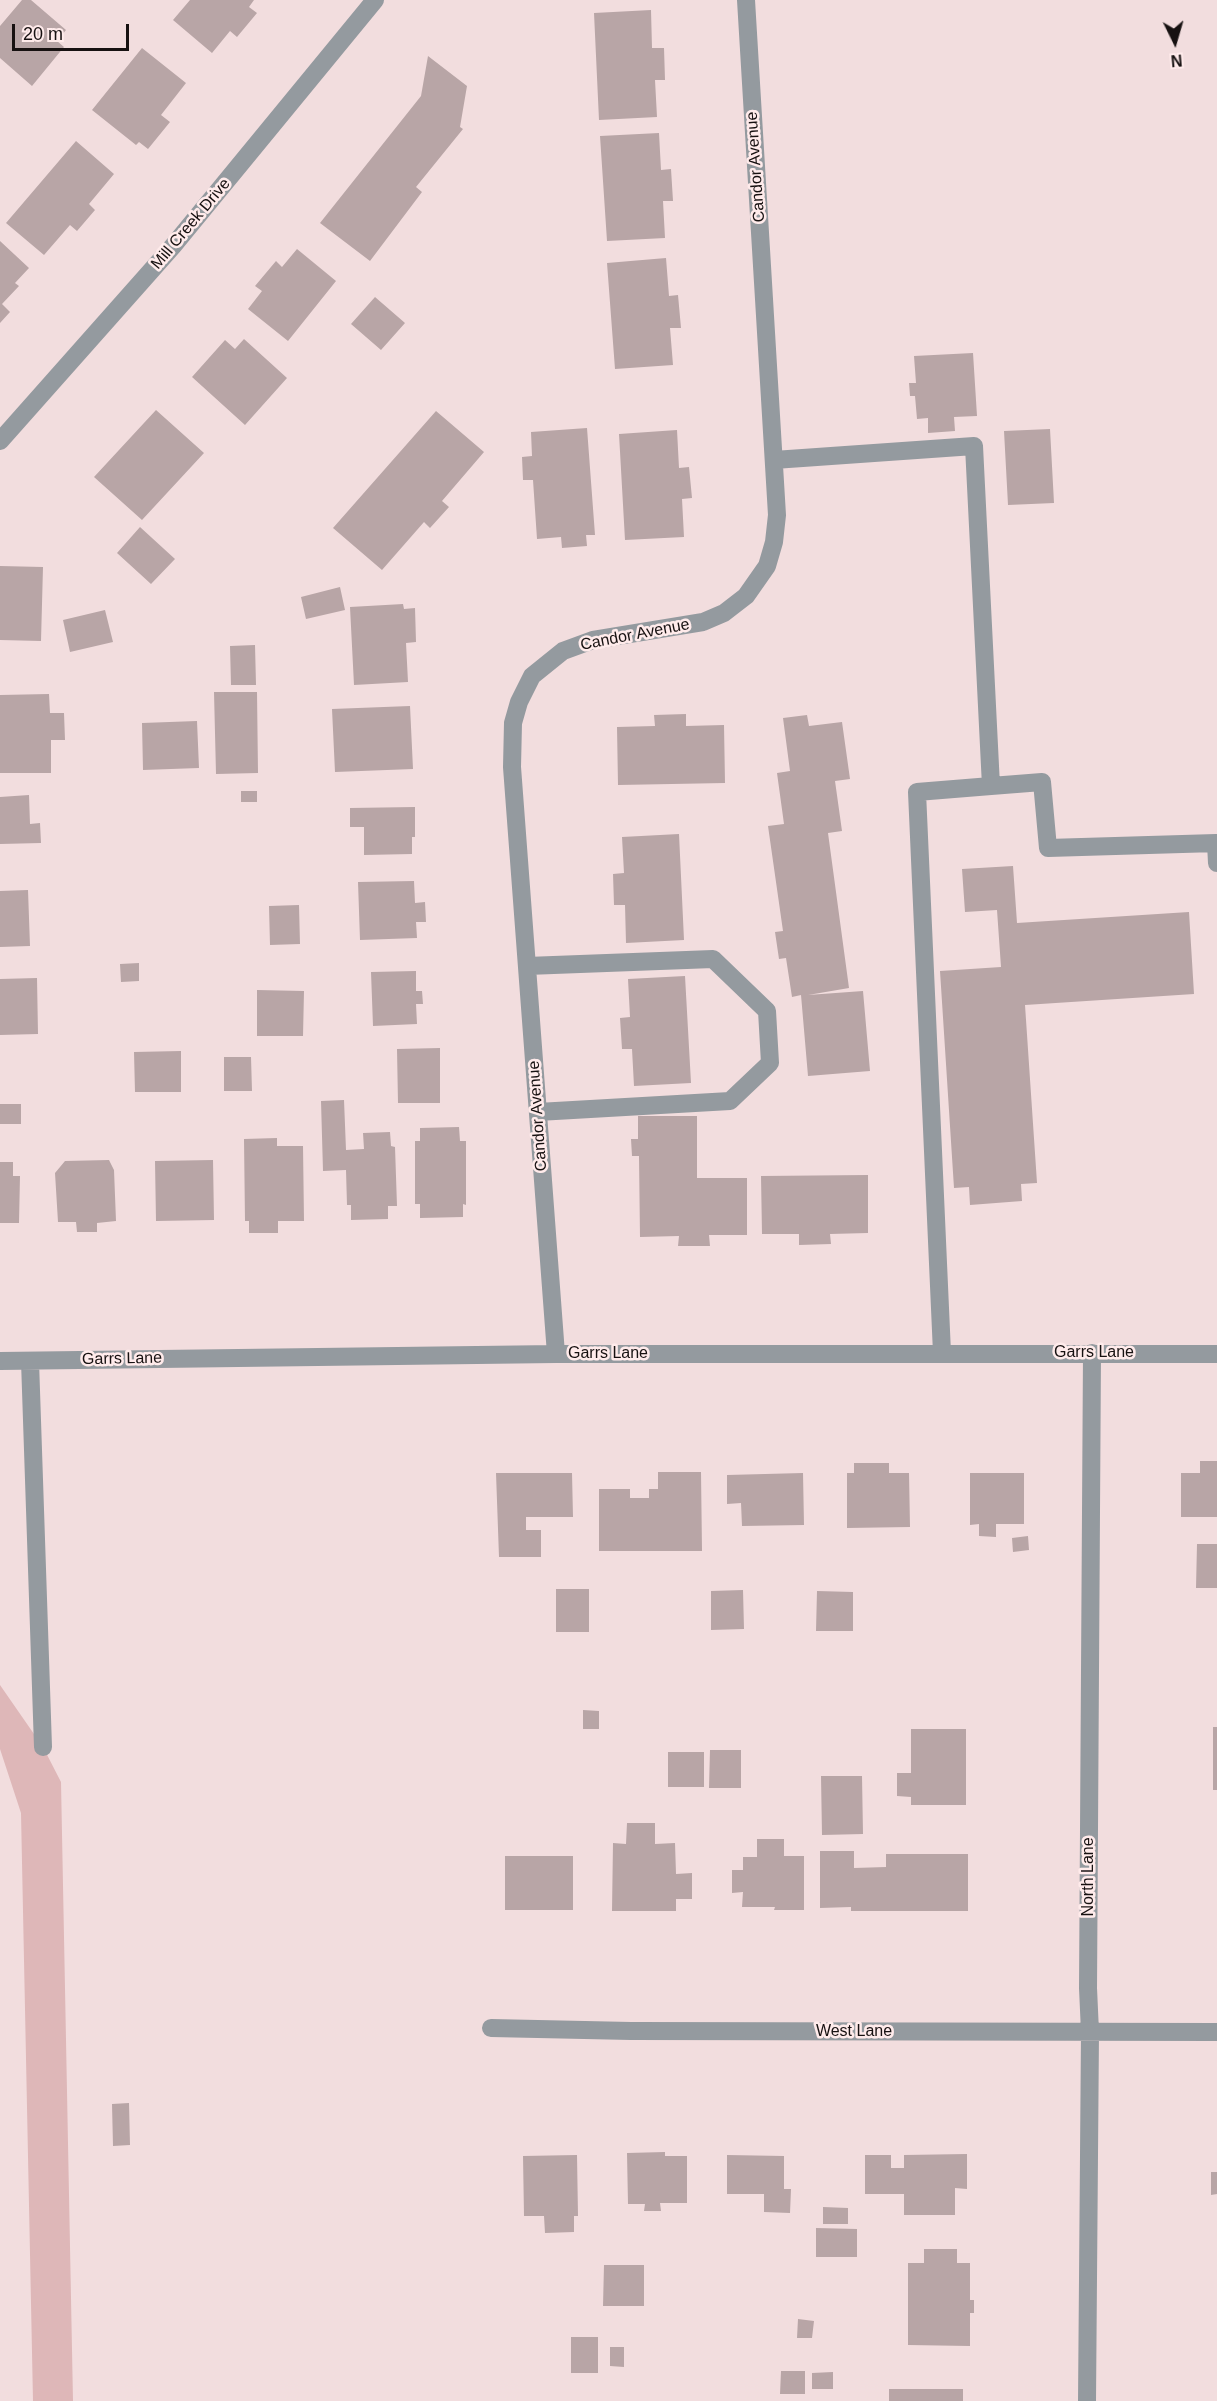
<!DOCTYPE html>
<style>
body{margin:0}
#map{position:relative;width:1217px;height:2401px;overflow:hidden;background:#f2ddde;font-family:Helvetica,sans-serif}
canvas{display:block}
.north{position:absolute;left:1145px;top:12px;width:60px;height:60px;-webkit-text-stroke:4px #ffebeb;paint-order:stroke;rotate:175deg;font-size:16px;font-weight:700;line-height:24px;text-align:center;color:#171111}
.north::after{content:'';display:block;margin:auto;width:21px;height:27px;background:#171111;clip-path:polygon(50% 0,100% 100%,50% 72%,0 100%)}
.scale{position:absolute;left:12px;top:24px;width:117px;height:27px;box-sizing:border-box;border:3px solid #171111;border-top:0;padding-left:8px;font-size:18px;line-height:21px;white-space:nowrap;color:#171111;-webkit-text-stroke:4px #ffebeb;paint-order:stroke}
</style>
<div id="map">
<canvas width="1217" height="2401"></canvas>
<div class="north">N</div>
<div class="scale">20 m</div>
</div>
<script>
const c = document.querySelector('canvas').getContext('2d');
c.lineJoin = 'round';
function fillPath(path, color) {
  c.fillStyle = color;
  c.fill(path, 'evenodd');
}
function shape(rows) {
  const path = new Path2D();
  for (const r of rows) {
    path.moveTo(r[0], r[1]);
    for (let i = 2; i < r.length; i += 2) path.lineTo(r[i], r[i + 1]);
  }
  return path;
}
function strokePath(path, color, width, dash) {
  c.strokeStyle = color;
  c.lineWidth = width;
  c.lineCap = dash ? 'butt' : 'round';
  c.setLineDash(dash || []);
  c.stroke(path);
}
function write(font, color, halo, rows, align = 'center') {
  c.font = font + ' Helvetica,sans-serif';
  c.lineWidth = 5;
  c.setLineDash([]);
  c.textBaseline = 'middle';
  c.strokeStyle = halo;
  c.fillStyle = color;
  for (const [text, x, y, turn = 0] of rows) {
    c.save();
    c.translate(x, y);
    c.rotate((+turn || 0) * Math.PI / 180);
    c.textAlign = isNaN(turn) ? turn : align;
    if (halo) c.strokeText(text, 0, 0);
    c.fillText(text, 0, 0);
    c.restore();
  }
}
const green = shape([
 [0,1685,43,1747,61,1782,73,2401,33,2401,21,1813,0,1749]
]);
const building = shape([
 [22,0,31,0,66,30,57,41,64,47,32,86,0,58,0,26],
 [190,0,254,0,249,7,257,13,237,37,230,31,212,53,173,20],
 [651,10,652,48,664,48,665,80,655,80,657,117,599,120,594,13],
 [142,48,186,83,161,115,170,122,148,149,139,142,136,145,92,110],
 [428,56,467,86,460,127,463,129,416,187,422,192,370,261,320,223,421,96],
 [659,133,661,170,671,169,673,201,663,201,665,238,607,241,600,136],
 [76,141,114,174,89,204,95,210,77,231,70,225,44,255,6,223],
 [0,241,29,268,15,283,19,286,2,304,10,312,0,323],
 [297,249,336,281,288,341,248,309,262,291,255,286,276,261,282,267],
 [666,258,669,296,678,295,681,328,670,328,673,365,615,369,607,263],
 [375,297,405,323,381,350,351,324],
 [244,339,287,378,245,425,192,377,225,340,235,349],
 [973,353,977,416,954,417,955,431,928,433,928,418,917,419,915,396,910,396,909,383,916,383,914,356],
 [156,410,204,453,142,520,94,477],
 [436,411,484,452,442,501,449,507,430,528,424,522,382,570,333,528],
 [587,428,595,535,586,535,587,546,562,548,561,537,537,539,533,480,523,480,522,457,532,456,531,432],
 [1050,429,1054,503,1008,505,1004,431],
 [677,430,679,468,689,467,692,498,682,499,684,537,625,540,619,434],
 [140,527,175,559,151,584,117,553],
 [0,566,43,567,41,641,0,640],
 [340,587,345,610,306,619,301,597],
 [403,604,404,609,415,608,416,642,406,643,408,682,354,685,350,607],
 [105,610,113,642,70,652,63,620],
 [255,645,256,685,231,685,230,646],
 [214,692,257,692,258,773,216,774],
 [49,694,50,713,64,713,65,740,51,740,51,773,0,773,0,695],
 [410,706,413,769,335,772,332,709],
 [686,714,686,726,724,725,725,783,618,785,617,727,655,726,654,715],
 [807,715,809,726,842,722,850,779,835,781,842,831,828,833,849,988,808,995,863,991,870,1071,808,1076,801,995,792,997,786,958,779,959,775,932,783,931,768,826,784,824,777,773,790,771,783,718],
 [197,721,199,768,143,770,142,723],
 [241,791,257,791,257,802,241,802],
 [29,795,30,824,40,823,41,843,0,844,0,797],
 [415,807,415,837,412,837,412,854,364,855,364,827,350,827,350,808],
 [679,834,684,940,626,943,625,905,614,905,613,874,624,873,622,837],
 [1013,866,1017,923,1189,912,1194,994,1025,1005,1037,1183,1021,1184,1022,1201,970,1205,969,1187,954,1188,940,971,1001,967,997,910,965,912,962,869],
 [414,881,415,903,425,902,426,922,416,922,417,938,360,940,358,882],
 [28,890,30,946,0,947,0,891],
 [299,905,300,944,270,945,269,906],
 [139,963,139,981,121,982,120,964],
 [416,971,416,991,422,991,423,1004,416,1004,417,1024,373,1026,371,972],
 [685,976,691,1083,634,1086,632,1049,622,1049,620,1018,630,1017,628,979],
 [37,978,38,1034,0,1035,0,979],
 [257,990,304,991,303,1036,257,1036],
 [440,1048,440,1103,398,1103,397,1049],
 [181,1051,181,1092,135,1092,134,1052],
 [224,1057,251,1057,252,1091,224,1091],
 [344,1100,346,1150,364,1149,363,1133,390,1132,391,1146,395,1147,397,1206,388,1206,388,1219,351,1220,351,1205,347,1205,346,1170,323,1171,321,1101],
 [0,1104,21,1104,21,1124,0,1124],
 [638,1116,697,1116,697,1178,747,1178,747,1235,709,1235,710,1246,678,1246,679,1236,640,1237,639,1156,632,1156,631,1139,638,1139],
 [459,1127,460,1141,466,1141,466,1205,463,1204,463,1217,420,1218,420,1204,415,1204,415,1141,420,1141,420,1128],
 [277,1138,277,1146,303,1146,304,1221,278,1221,278,1233,249,1233,249,1221,245,1221,244,1139],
 [109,1160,114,1170,116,1221,97,1223,97,1232,77,1232,76,1222,58,1222,55,1173,65,1161],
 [213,1160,214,1220,156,1221,155,1161],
 [0,1162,13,1162,13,1176,20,1176,19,1223,0,1223],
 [868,1175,868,1233,830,1234,831,1244,799,1245,799,1234,762,1234,761,1176],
 [1200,1461,1217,1461,1217,1517,1181,1517,1181,1473,1200,1473],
 [854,1463,889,1463,889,1473,909,1473,910,1527,847,1528,847,1473,854,1473],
 [658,1472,701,1472,702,1551,599,1551,599,1489,630,1489,630,1498,649,1498,649,1489,658,1489],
 [496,1473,572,1473,573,1517,526,1517,526,1530,541,1530,541,1557,499,1557],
 [803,1473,804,1525,742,1526,741,1503,727,1504,727,1475],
 [970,1473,1024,1473,1024,1524,996,1524,996,1537,979,1536,979,1524,970,1525],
 [1028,1536,1029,1550,1013,1552,1012,1538],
 [1197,1544,1217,1544,1217,1588,1196,1588],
 [556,1589,589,1589,589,1632,556,1632],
 [743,1590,744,1629,711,1630,711,1591],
 [817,1591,853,1592,853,1631,816,1631],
 [583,1710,599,1711,599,1729,583,1729],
 [1213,1727,1217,1727,1217,1790,1213,1790],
 [911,1729,966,1729,966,1805,911,1805,911,1797,897,1796,897,1773,911,1773],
 [710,1750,741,1750,741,1788,709,1788],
 [668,1752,704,1752,704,1787,668,1787],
 [821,1776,862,1776,863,1834,822,1835],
 [627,1823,655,1823,655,1844,675,1843,676,1874,692,1873,692,1899,676,1899,676,1911,612,1911,613,1843,626,1844],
 [757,1839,784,1839,784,1856,804,1856,804,1910,774,1910,775,1907,742,1907,743,1892,732,1893,732,1870,743,1870,743,1857,757,1857],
 [820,1851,854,1851,854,1868,886,1867,886,1854,968,1854,968,1911,851,1911,851,1907,820,1908],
 [505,1856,573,1856,573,1910,505,1910],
 [129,2103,130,2145,113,2146,112,2104],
 [665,2152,665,2156,687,2156,687,2203,660,2203,661,2211,644,2211,645,2204,628,2204,627,2153],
 [967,2154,967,2189,955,2188,955,2215,904,2215,904,2194,865,2194,865,2155,891,2155,891,2168,904,2168,904,2155],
 [577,2155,578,2216,574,2216,574,2232,545,2233,544,2216,524,2216,523,2156],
 [727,2155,784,2156,784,2189,791,2189,790,2213,764,2212,764,2194,727,2194],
 [1211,2172,1217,2172,1217,2194,1211,2195],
 [823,2207,848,2208,848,2224,823,2224],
 [816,2228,857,2229,857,2257,816,2257],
 [924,2249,957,2249,957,2263,970,2263,970,2300,974,2300,974,2313,970,2313,970,2346,908,2345,908,2263,924,2263],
 [604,2265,644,2265,644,2306,603,2306],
 [798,2319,814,2321,812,2338,797,2338],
 [571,2337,598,2337,598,2373,571,2373],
 [610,2347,624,2347,624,2367,610,2366],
 [781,2371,805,2371,805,2394,780,2394],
 [833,2372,833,2389,812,2389,812,2373],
 [889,2389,963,2389,963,2401,889,2401]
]);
const minor = shape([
 [0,441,173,246,375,0],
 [774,460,974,446,991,786,1042,782,1048,848,1216,843,1217,863],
 [527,966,713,959,767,1011,770,1063,730,1101,538,1112],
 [942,1353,917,792,991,786],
 [556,1354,512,767,513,723,519,702,532,676,563,651,593,640,703,622,724,613,746,596,767,566,774,542,777,515,746,0],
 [0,1361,556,1354,1217,1354],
 [30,1361,43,1747],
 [491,2028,631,2031,1217,2032],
 [1087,2401,1090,2032,1088,1988,1092,1353]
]);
const streetNames = [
 ["Candor Avenue",756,167,-94],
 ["Mill Creek Drive",191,224,-50],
 ["Candor Avenue",635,635,-11],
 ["Candor Avenue",538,1116,-94],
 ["Garrs Lane",1094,1353],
 ["Garrs Lane",608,1354],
 ["Garrs Lane",122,1359,-1],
 ["North Lane",1089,1877,-90],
 ["West Lane",854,2032]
];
fillPath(green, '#deb7b8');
fillPath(building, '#b8a5a6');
strokePath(minor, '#949a9f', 18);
write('16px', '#171111', '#ffebeb', streetNames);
</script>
